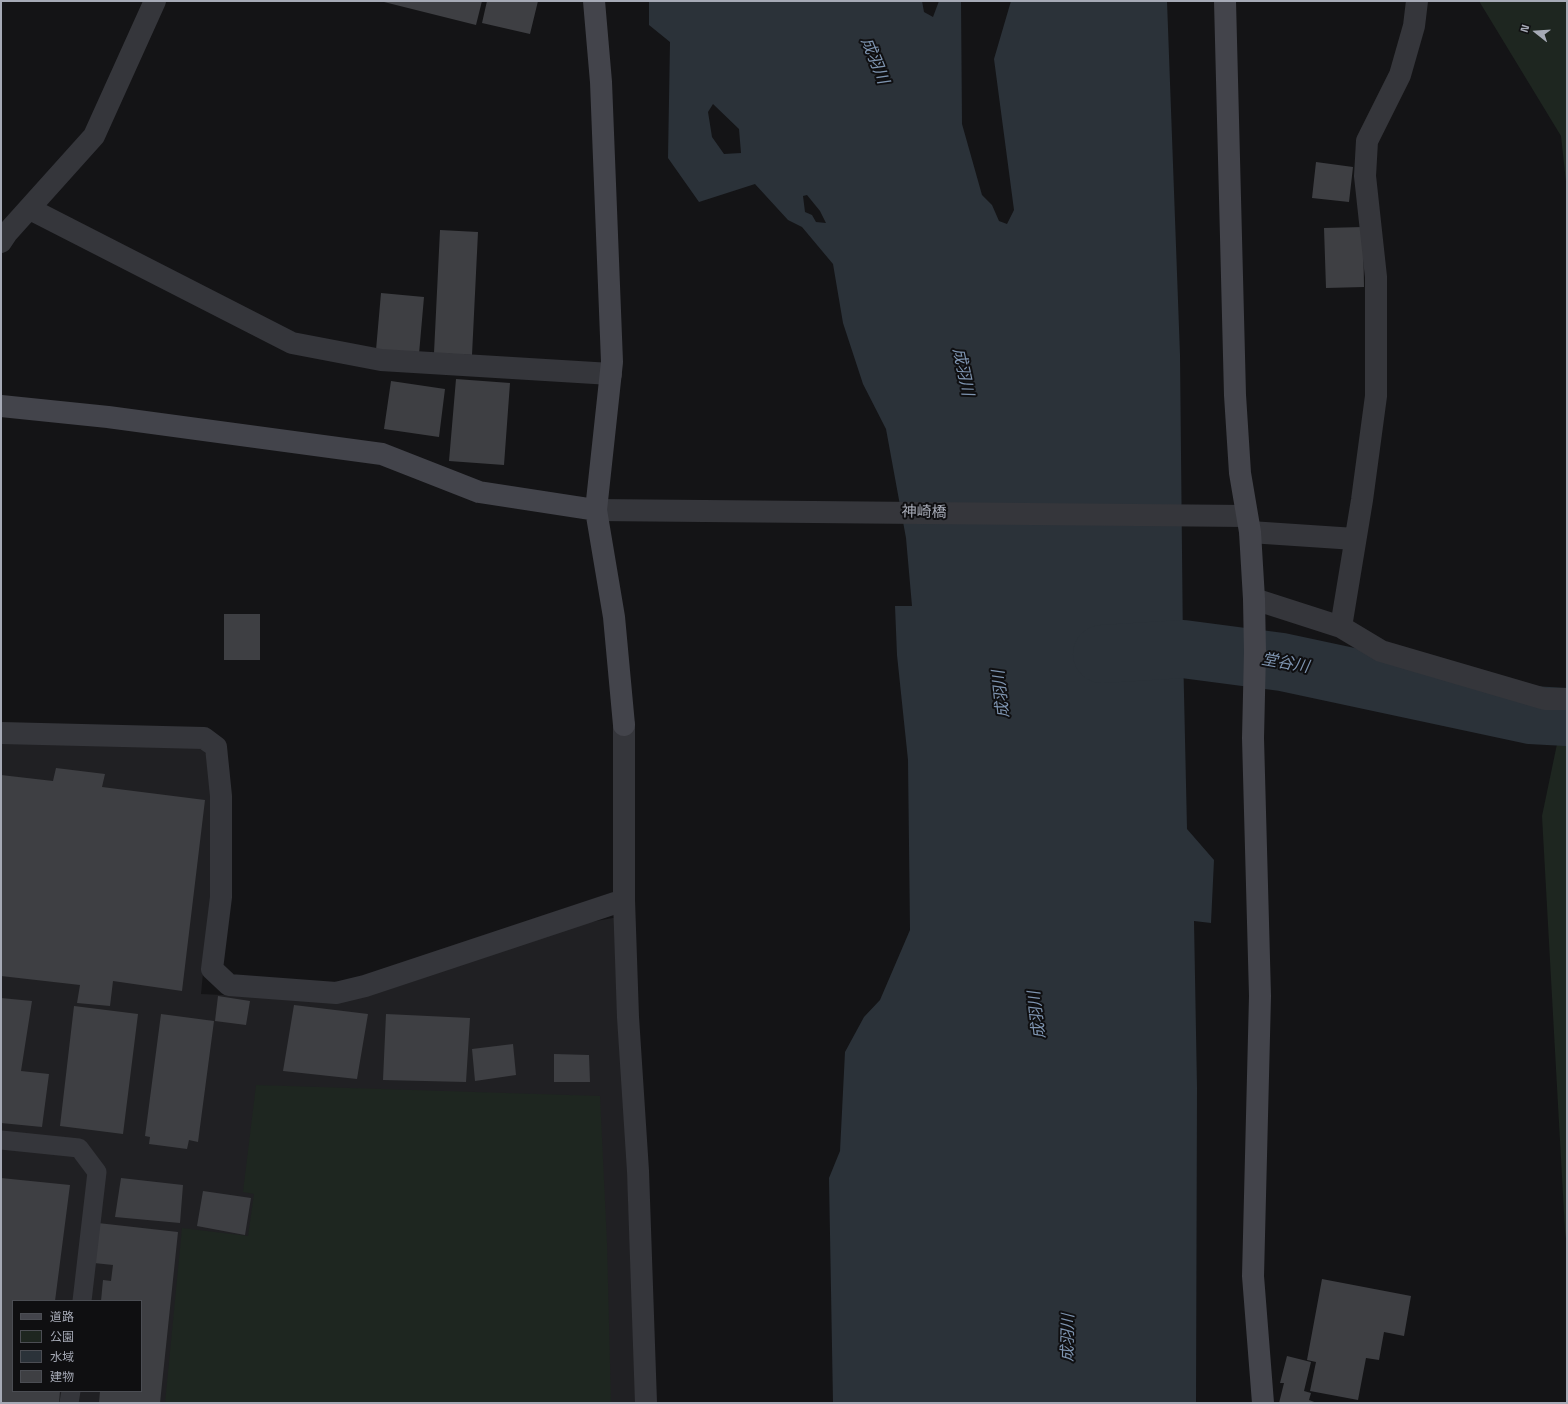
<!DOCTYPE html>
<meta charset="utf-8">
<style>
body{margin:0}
#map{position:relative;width:1568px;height:1404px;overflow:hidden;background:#141416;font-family:"Titillium Web","Noto Sans JP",sans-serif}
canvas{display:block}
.frame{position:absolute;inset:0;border:2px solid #a6aab6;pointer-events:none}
.legend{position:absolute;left:12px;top:1300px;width:130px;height:92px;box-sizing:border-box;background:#0f0f11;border:1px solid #4b4d53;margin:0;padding:5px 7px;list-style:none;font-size:12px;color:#a6aab6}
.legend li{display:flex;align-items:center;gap:8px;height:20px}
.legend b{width:20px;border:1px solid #4b4d53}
.north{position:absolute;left:1516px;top:12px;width:40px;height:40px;-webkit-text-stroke:3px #0f0f11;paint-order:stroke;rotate:287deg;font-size:11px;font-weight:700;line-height:16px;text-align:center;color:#a6aab6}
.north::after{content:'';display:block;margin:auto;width:14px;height:18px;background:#a6aab6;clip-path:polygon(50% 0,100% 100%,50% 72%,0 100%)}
</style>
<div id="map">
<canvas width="1568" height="1404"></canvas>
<div class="frame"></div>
<ul class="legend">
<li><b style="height:5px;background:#43444b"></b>道路</li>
<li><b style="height:11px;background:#1e2620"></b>公園</li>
<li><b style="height:11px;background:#2b3239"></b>水域</li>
<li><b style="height:11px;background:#3e3f43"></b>建物</li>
</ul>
<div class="north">N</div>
</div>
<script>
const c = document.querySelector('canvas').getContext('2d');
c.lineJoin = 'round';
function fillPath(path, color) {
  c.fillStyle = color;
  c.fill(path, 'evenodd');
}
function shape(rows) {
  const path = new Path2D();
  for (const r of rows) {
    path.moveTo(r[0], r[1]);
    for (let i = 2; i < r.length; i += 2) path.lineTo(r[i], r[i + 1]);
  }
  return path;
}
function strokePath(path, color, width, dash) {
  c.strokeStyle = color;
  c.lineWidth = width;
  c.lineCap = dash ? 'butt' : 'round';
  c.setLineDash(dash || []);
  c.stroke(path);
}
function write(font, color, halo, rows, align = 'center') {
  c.font = font + ' "Titillium Web","Noto Sans JP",sans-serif';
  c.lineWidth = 4;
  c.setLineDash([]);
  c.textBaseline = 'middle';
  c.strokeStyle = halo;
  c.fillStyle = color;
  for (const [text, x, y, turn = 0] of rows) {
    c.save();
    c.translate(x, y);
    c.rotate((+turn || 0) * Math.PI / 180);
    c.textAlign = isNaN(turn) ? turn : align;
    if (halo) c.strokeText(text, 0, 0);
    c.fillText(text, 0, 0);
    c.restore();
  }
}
const built = shape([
 [1,741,201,747,209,758,214,792,210,902,201,994,332,1000,580,924,618,917,635,1369,635,1403,1,1403],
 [13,1301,141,1301,141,1391,13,1391]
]);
const green = shape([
 [1479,1,1567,1,1567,191,1561,136],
 [1567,696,1567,1246,1565,1231,1542,816],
 [256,1085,600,1096,607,1243,611,1403,165,1403,182,1228,248,1236,254,1194,243,1192]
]);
const water = shape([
 [649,1,922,1,924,12,933,17,939,1,961,1,962,124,982,195,992,205,999,221,1007,224,1014,210,994,59,1011,1,1167,1,1180,355,1183,649,1187,829,1214,860,1211,923,1194,921,1197,1088,1196,1403,833,1403,829,1178,840,1151,845,1052,864,1017,880,1000,910,930,908,760,897,655,895,606,912,606,906,538,886,429,863,384,843,323,833,264,802,227,788,220,755,184,699,202,668,158,670,42,649,25],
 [713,104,739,129,741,153,724,154,712,137,708,112],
 [807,195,820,211,826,223,816,222,812,215,805,212,803,196]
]);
const river = shape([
 [1102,654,1183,649,1282,662,1530,715,1567,717]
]);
const building = shape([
 [380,1,482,1,476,25],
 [487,1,538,1,530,34,482,23],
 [1316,162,1353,167,1349,202,1312,198],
 [1363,227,1364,287,1326,288,1324,228],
 [440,230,478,232,472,355,434,353],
 [381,293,424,297,419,354,376,350],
 [456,379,510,383,504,465,449,461],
 [391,381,445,389,439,437,384,429],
 [224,614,260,614,260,660,224,660],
 [56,768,105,774,102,787,205,800,182,991,113,981,110,1006,77,1003,80,985,1,976,1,775,53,781],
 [218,996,250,1001,246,1025,215,1021],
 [1,998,32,1001,21,1071,49,1074,42,1127,1,1123],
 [294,1005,368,1014,357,1079,283,1071],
 [74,1006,138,1014,123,1134,60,1126],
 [161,1014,214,1021,198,1142,189,1140,187,1149,149,1144,150,1137,145,1136],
 [386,1014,470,1018,466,1082,383,1080],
 [513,1044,516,1075,475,1081,472,1049],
 [554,1054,589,1055,590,1082,554,1082],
 [1,1178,70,1185,55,1301,13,1301,13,1391,60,1391,59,1403,1,1403],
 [121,1178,183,1185,180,1223,115,1217],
 [203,1191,251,1198,245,1235,197,1226],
 [98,1223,178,1232,160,1403,99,1403,100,1391,141,1391,141,1301,101,1301,103,1280,111,1281,113,1265,94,1263],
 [1322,1279,1411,1296,1404,1336,1384,1332,1379,1360,1366,1358,1358,1400,1310,1391,1316,1362,1307,1360],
 [1287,1356,1311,1362,1304,1391,1311,1393,1309,1400,1317,1403,1279,1403,1284,1383,1280,1383]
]);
const lane = shape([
 [1,1140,79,1148,97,1172,82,1301],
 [69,1403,71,1391]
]);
const street = shape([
 [30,209,292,343,381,360,611,374],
 [1,242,7,233,94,136,155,1],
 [596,510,1246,516],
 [1250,532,1355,539],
 [1254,599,1341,627,1381,651,1545,699,1567,699],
 [1341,627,1362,500,1376,396,1376,277,1365,176,1367,141,1400,75,1414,26,1417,1],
 [624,725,624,900,628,1017,638,1171,646,1403],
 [1,733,204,738,216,747,221,796,221,897,212,969,229,985,336,993,365,986,624,900]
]);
const secondary = shape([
 [594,1,601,82,612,362,596,510,614,617,624,725],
 [1225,1,1235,395,1240,473,1250,532,1254,599,1255,652,1253,738,1260,996,1253,1276,1263,1403],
 [1,406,108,417,382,454,479,492,596,510]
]);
const streetNames = [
 ["神崎橋",924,513,1]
];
const waterNames = [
 ["成羽川",874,61,68],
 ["成羽川",962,372,78],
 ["堂谷川",1285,664,10],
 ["成羽川",1002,694,-96],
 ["成羽川",1038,1015,-97],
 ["成羽川",1069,1338,-89]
];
fillPath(built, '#202023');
fillPath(green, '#1e2620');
fillPath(water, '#2b3239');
strokePath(river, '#2b3239', 58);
fillPath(building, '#3e3f43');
strokePath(lane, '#35363b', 19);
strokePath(street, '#35363b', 22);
strokePath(secondary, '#43444b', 22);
write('15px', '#a6aab6', '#0f0f11', streetNames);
write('italic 16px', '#7e94b0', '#0f0f11', waterNames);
</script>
